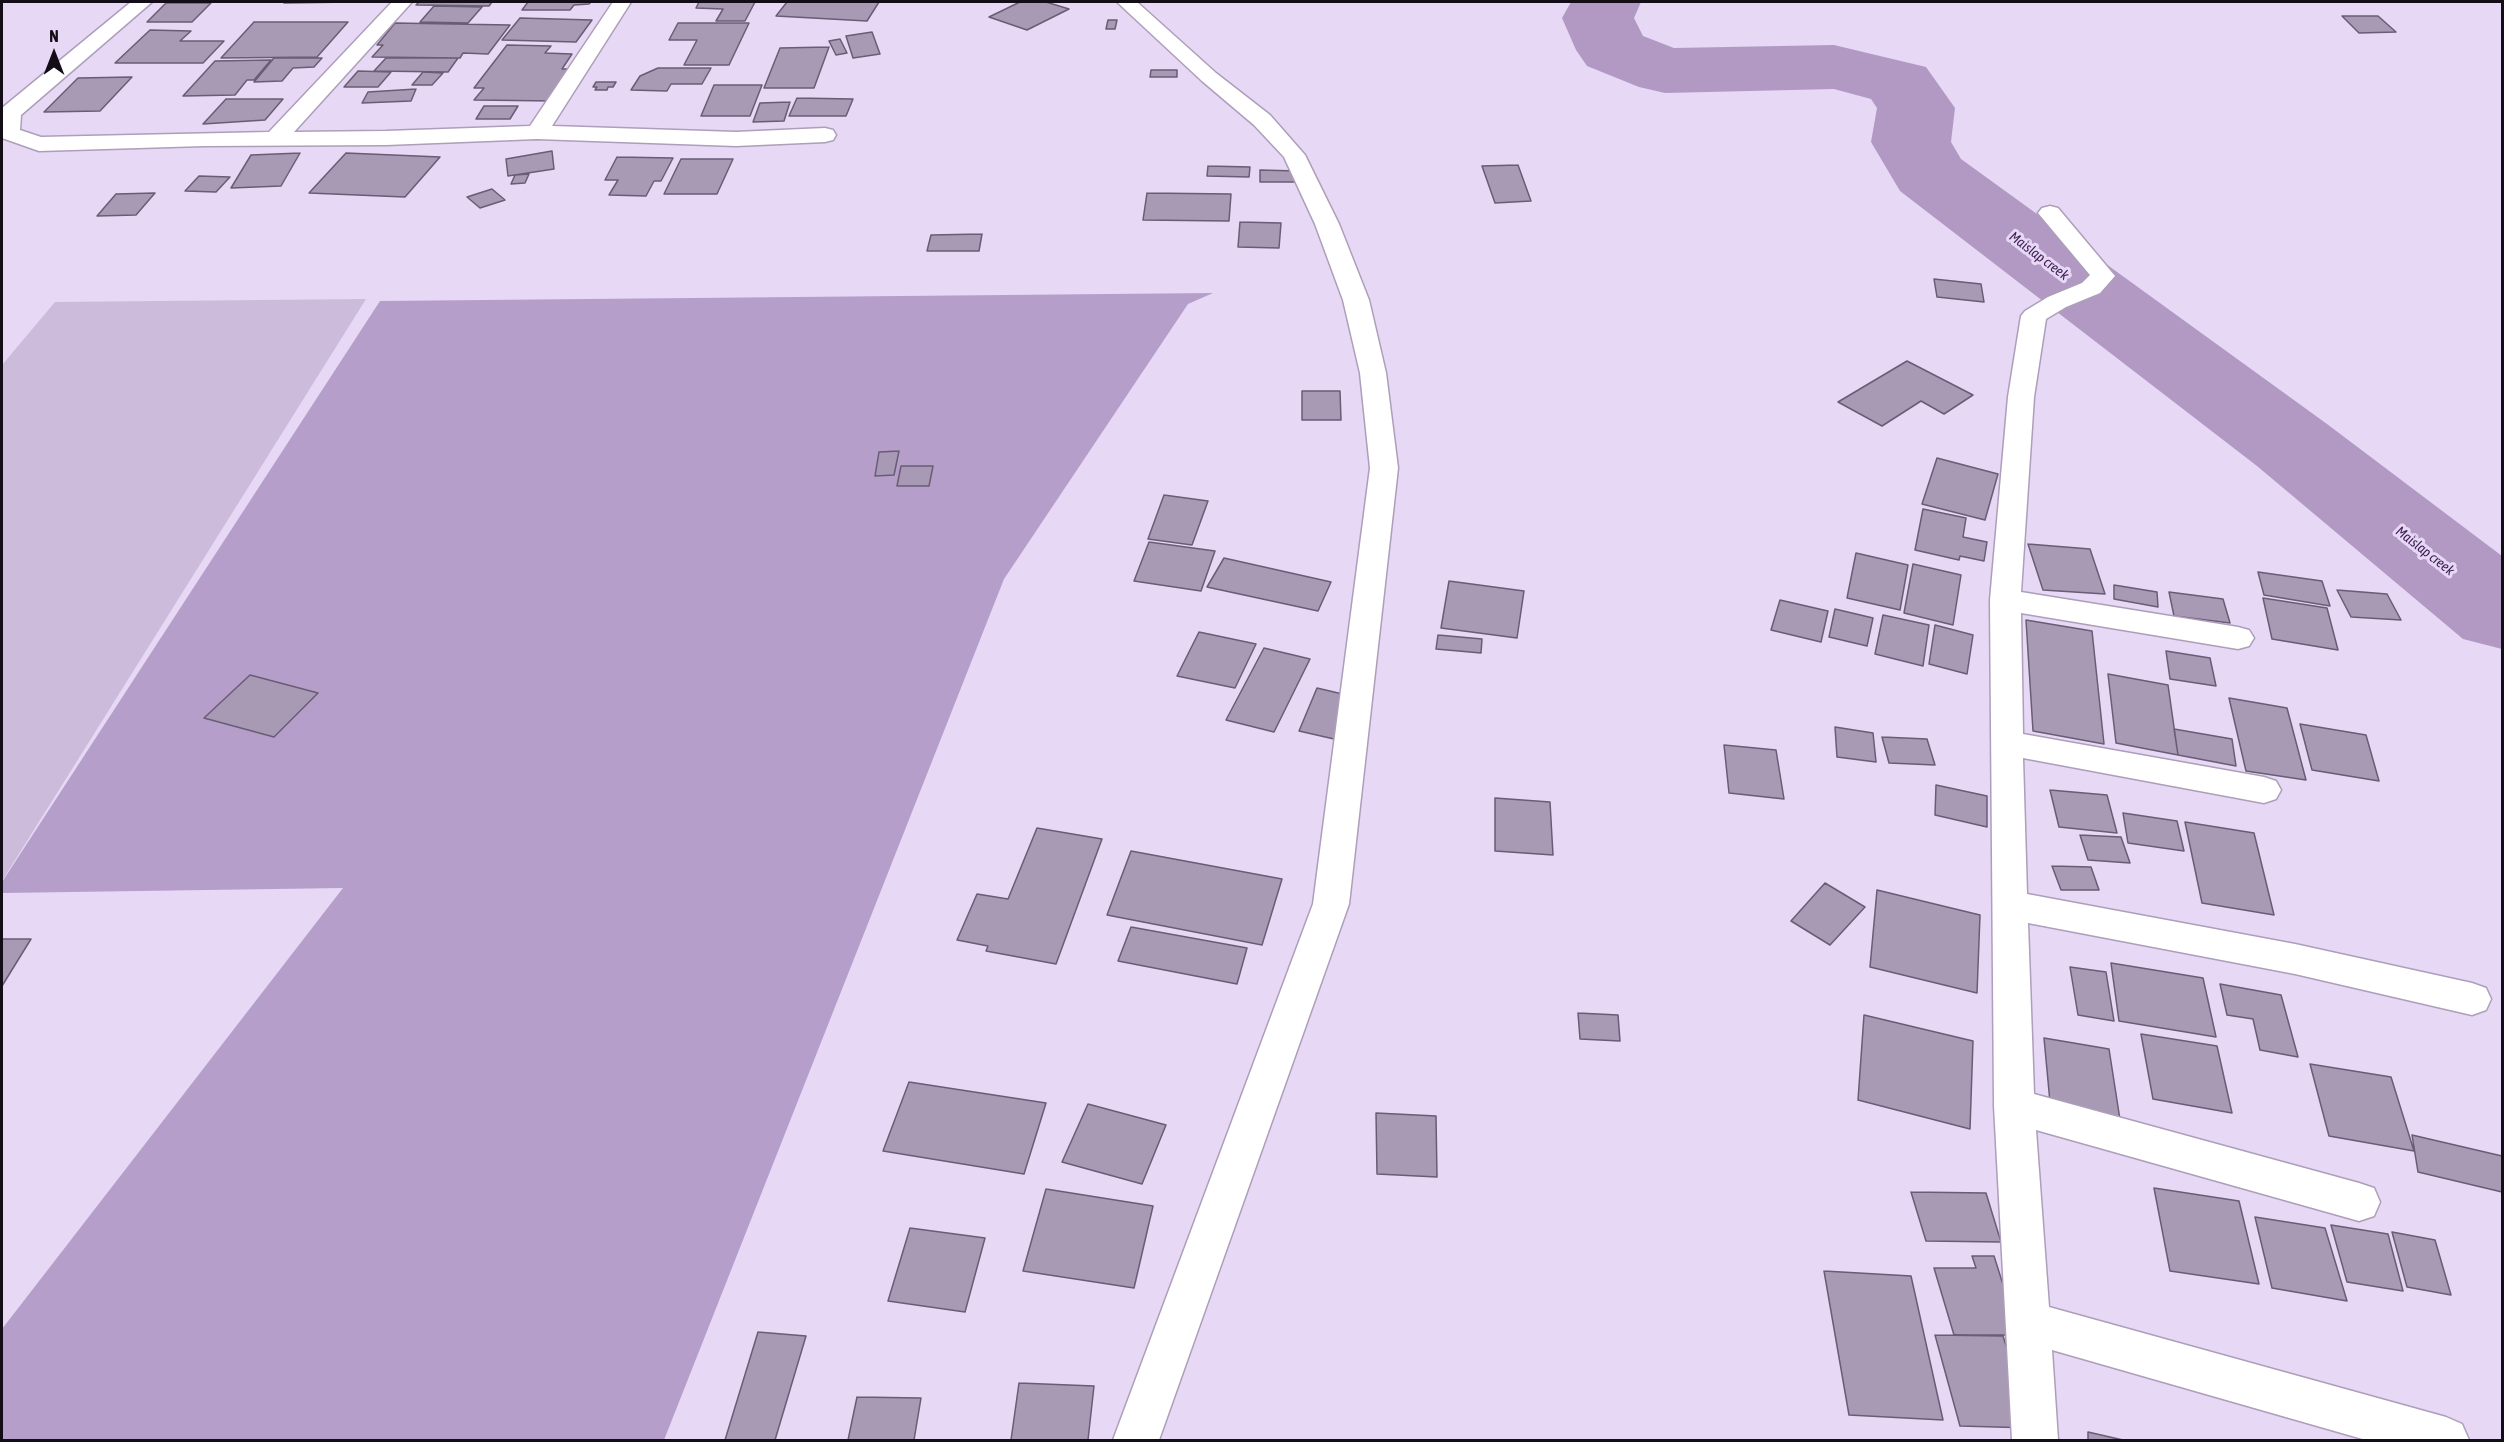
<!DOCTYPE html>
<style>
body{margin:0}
#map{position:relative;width:2504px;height:1442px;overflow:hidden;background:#e7d8f5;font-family:"Asap Condensed",sans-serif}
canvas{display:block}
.frame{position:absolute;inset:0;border:3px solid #120d17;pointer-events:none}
.north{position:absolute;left:24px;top:24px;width:60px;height:60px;-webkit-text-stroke:4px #e7d8f5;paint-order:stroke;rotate:0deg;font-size:16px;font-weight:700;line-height:24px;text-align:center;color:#120d17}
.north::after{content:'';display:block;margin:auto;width:21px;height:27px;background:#120d17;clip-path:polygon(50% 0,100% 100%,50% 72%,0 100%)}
</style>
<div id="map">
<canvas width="2504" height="1442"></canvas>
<div class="frame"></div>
<div class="north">N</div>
</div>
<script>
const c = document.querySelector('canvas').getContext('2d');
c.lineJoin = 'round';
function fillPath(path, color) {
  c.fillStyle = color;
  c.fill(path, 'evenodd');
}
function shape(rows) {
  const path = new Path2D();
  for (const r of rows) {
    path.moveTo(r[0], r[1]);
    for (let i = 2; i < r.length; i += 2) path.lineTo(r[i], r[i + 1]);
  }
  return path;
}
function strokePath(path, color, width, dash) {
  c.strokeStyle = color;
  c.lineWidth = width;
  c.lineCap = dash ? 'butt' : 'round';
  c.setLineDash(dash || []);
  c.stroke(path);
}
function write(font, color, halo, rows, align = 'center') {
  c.font = font + ' "Asap Condensed",sans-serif';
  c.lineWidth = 6;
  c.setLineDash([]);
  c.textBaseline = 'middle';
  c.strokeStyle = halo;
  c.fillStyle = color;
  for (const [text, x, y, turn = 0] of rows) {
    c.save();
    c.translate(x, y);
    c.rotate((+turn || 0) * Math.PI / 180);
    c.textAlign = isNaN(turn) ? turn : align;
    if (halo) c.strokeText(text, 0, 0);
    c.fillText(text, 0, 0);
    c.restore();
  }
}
const green = shape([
 [366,299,2,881,2,365,55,302]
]);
const forest = shape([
 [1213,293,1188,304,1004,579,664,1440,2,1440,2,1329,343,888,2,893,2,882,380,301]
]);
const river = shape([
 [1571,2,1641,2,1634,18,1643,36,1674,48,1834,45,1926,67,1955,108,1951,142,1961,159,2327,424,2502,556,2502,649,2463,639,2257,466,1900,191,1871,142,1877,108,1871,99,1834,89,1665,93,1639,87,1587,66,1576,50,1562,18,1571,2]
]);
const building = shape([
 [286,2,352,2,284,3,286,2],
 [419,2,492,2,489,6,416,5,419,2],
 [528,2,591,2,589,4,574,5,570,10,522,10,528,2],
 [699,2,755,2,745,21,716,21,723,9,696,8,699,2],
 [787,2,879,2,867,21,776,16,787,2],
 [1020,2,1046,2,1069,9,1027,30,989,17,1020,2],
 [166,3,211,3,192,22,147,22,166,3],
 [434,6,482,7,468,23,420,22,434,6],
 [2342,16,2378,16,2396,32,2359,33,2342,16],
 [520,18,592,20,576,42,502,40,520,18],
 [1108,20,1117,20,1115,29,1106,29,1108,20],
 [254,22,348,22,317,57,221,58,254,22],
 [395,23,510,25,488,54,463,53,460,58,372,57,383,45,377,45,395,23],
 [678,23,749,23,729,65,684,65,697,40,669,40,678,23],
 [150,30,191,31,180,41,224,41,203,63,115,63,150,30],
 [872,32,880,54,853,58,846,36,872,32],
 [840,39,847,53,836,55,829,41,840,39],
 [507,45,551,46,545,53,572,54,562,69,577,69,555,101,474,100,484,88,474,88,507,45],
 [829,47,814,88,764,88,780,48,829,47],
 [274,58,322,58,314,67,293,68,282,81,254,82,274,58],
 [386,58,458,58,448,72,374,71,386,58],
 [271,60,254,80,247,80,235,95,183,96,215,61,271,60],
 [658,68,711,68,702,84,671,84,667,91,631,90,640,76,658,68],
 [1151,70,1177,70,1177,77,1150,77,1151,70],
 [358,71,391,72,378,87,344,87,358,71],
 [423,72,443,73,432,85,412,85,423,72],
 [132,77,100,111,44,112,78,78,132,77],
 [596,82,616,82,613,87,608,87,607,90,595,90,597,87,593,87,596,82],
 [714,85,762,85,750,116,701,116,714,85],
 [416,89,411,101,362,103,368,92,416,89],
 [797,98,853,99,846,116,789,116,797,98],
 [226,99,283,99,265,120,203,124,226,99],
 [790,102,784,121,753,122,760,103,790,102],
 [484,106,518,106,510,119,476,119,484,106],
 [552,151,554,169,508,176,506,159,552,151],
 [300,153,281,186,231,188,251,155,300,153],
 [346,153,440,157,405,197,309,193,346,153],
 [617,157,673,158,661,181,654,181,646,196,609,195,618,180,605,180,617,157],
 [681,159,733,159,717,194,664,194,681,159],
 [1518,165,1531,201,1495,203,1482,166,1518,165],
 [1208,166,1250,167,1249,177,1207,176,1208,166],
 [1260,170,1297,171,1297,182,1260,182,1260,170],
 [529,174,525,183,511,184,515,175,529,174],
 [199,176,230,177,216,192,185,191,199,176],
 [492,189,505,200,480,208,467,197,492,189],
 [155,193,136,215,97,216,116,194,155,193],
 [1147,193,1231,194,1229,221,1143,220,1147,193],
 [1240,222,1281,223,1279,248,1238,247,1240,222],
 [982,234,979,251,927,251,931,235,982,234],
 [1934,279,1981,284,1984,302,1937,297,1934,279],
 [1907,361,1973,395,1944,414,1921,401,1882,426,1838,402,1907,361],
 [1302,391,1340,391,1341,420,1302,420,1302,391],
 [899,451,894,475,875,476,879,452,899,451],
 [1937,458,1998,474,1985,520,1922,504,1937,458],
 [901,466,933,466,929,486,897,486,901,466],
 [1164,495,1208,501,1192,545,1148,539,1164,495],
 [1923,509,1966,518,1963,537,1987,542,1984,561,1960,556,1959,560,1915,550,1923,509],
 [1149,542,1215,551,1201,591,1134,581,1149,542],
 [2028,544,2090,549,2105,594,2043,590,2028,544],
 [1856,553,1908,565,1900,610,1847,598,1856,553],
 [1224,558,1331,582,1318,611,1207,587,1224,558],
 [1913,564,1961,575,1953,625,1904,613,1913,564],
 [2258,572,2322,581,2330,606,2264,595,2258,572],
 [1449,581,1524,591,1517,638,1441,628,1449,581],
 [2114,585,2157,592,2158,607,2114,599,2114,585],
 [2337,590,2387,594,2401,620,2351,617,2337,590],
 [2169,592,2223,599,2230,623,2174,616,2169,592],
 [2263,598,2327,608,2338,650,2272,639,2263,598],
 [1780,600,1828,611,1821,642,1771,630,1780,600],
 [1835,609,1873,618,1867,646,1829,637,1835,609],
 [1883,615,1929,625,1923,666,1875,654,1883,615],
 [2026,620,2092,631,2104,744,2033,731,2026,620],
 [1935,625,1973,635,1967,674,1929,664,1935,625],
 [1199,632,1256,644,1235,688,1177,676,1199,632],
 [1438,635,1482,639,1481,653,1436,649,1438,635],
 [1264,648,1310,659,1274,732,1226,720,1264,648],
 [2166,651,2210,658,2216,686,2170,679,2166,651],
 [2108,674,2168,685,2178,755,2116,743,2108,674],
 [250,675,318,693,274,737,204,718,250,675],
 [1317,688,1351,696,1334,739,1299,731,1317,688],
 [2229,698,2287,708,2306,780,2246,771,2229,698],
 [2300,724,2366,735,2379,781,2312,770,2300,724],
 [1835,727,1873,733,1876,762,1837,757,1835,727],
 [2174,729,2232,739,2236,766,2178,755,2174,729],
 [1882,737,1927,739,1935,765,1889,763,1882,737],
 [1724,745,1776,750,1784,799,1729,793,1724,745],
 [1936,785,1987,796,1987,827,1935,815,1936,785],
 [2050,790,2107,795,2117,833,2059,827,2050,790],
 [1495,798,1550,802,1553,855,1495,851,1495,798],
 [2123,813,2177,821,2184,851,2128,843,2123,813],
 [2185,822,2254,833,2274,915,2202,903,2185,822],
 [1037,828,1102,839,1056,964,986,951,988,946,957,940,977,894,1008,899,1037,828],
 [2080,835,2121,837,2130,863,2088,860,2080,835],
 [1131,851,1282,879,1262,945,1107,915,1131,851],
 [2052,866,2091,867,2099,890,2061,890,2052,866],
 [1825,883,1865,907,1830,945,1791,921,1825,883],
 [1877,890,1980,915,1977,993,1870,967,1877,890],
 [1131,927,1247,948,1237,984,1118,961,1131,927],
 [2,939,31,939,2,986,2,939],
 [2111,963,2203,978,2216,1037,2119,1021,2111,963],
 [2070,967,2106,972,2114,1021,2078,1015,2070,967],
 [2220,984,2281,995,2298,1057,2260,1050,2253,1019,2227,1015,2220,984],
 [1578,1013,1618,1015,1620,1041,1580,1039,1578,1013],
 [1864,1015,1973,1041,1970,1129,1858,1100,1864,1015],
 [2141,1034,2217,1046,2232,1113,2153,1099,2141,1034],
 [2044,1038,2109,1049,2121,1126,2051,1113,2044,1038],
 [2310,1064,2391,1077,2414,1151,2329,1136,2310,1064],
 [909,1082,1046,1103,1024,1174,883,1151,909,1082],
 [1088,1104,1166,1125,1142,1184,1062,1162,1088,1104],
 [1376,1113,1436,1116,1437,1177,1377,1174,1376,1113],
 [2412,1135,2502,1156,2502,1192,2418,1172,2412,1135],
 [2154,1188,2239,1201,2259,1284,2170,1271,2154,1188],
 [1046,1189,1153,1206,1134,1288,1023,1271,1046,1189],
 [1911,1192,1986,1193,2001,1242,1926,1241,1911,1192],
 [2255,1217,2325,1228,2347,1301,2272,1288,2255,1217],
 [2331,1225,2388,1234,2403,1291,2347,1282,2331,1225],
 [910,1228,985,1238,965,1312,888,1301,910,1228],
 [2392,1232,2435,1240,2451,1295,2407,1287,2392,1232],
 [1972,1256,1994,1256,2019,1335,1954,1335,1934,1268,1976,1268,1972,1256],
 [1824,1271,1911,1276,1943,1420,1849,1415,1824,1271],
 [758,1332,806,1336,775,1440,725,1440,758,1332],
 [1935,1335,2003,1336,2032,1428,1960,1426,1935,1335],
 [1019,1383,1094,1386,1088,1440,1011,1440,1019,1383],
 [857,1397,921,1398,914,1440,848,1440,857,1397],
 [2088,1432,2123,1440,2088,1440,2088,1432]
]);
const street = shape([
 [131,2,152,2,21,115,20,130,41,137,269,132,392,2,412,2,294,132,386,131,530,126,613,2,631,2,552,126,736,132,825,128,833,130,836,135,833,140,825,142,736,146,537,139,386,145,204,146,39,151,2,138,2,108,131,2],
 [1117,2,1137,2,1216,73,1270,115,1305,155,1339,224,1369,300,1386,373,1398,468,1349,904,1159,1440,1113,1440,1313,904,1370,468,1360,373,1343,300,1315,224,1284,157,1254,125,1202,81,1117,2],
 [2050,206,2058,208,2115,276,2100,293,2066,307,2046,319,2034,397,2021,592,2238,627,2249,630,2254,638,2249,646,2238,649,2021,613,2023,734,2264,777,2276,781,2281,790,2276,799,2264,803,2023,758,2027,894,2295,944,2472,983,2486,988,2491,999,2486,1010,2472,1015,2295,974,2028,923,2034,1094,2359,1183,2374,1188,2380,1202,2374,1216,2359,1221,2036,1130,2049,1307,2446,1417,2462,1424,2469,1440,2366,1440,2052,1350,2058,1440,2012,1440,1994,1106,1990,600,2008,397,2021,316,2025,311,2048,297,2082,283,2090,275,2038,213,2042,208,2050,206]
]);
const farWaternames = [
 ["Maislap creek",2039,256,37],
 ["Maislap creek",2425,551,38]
];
fillPath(green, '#cdbbdc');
fillPath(forest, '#b69eca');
fillPath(river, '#b199c4');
fillPath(building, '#a89ab5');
strokePath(building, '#695c75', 1.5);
strokePath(street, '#ad9eb9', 3);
fillPath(street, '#fff');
write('italic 14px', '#3c1c51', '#e7d8f5', farWaternames);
</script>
